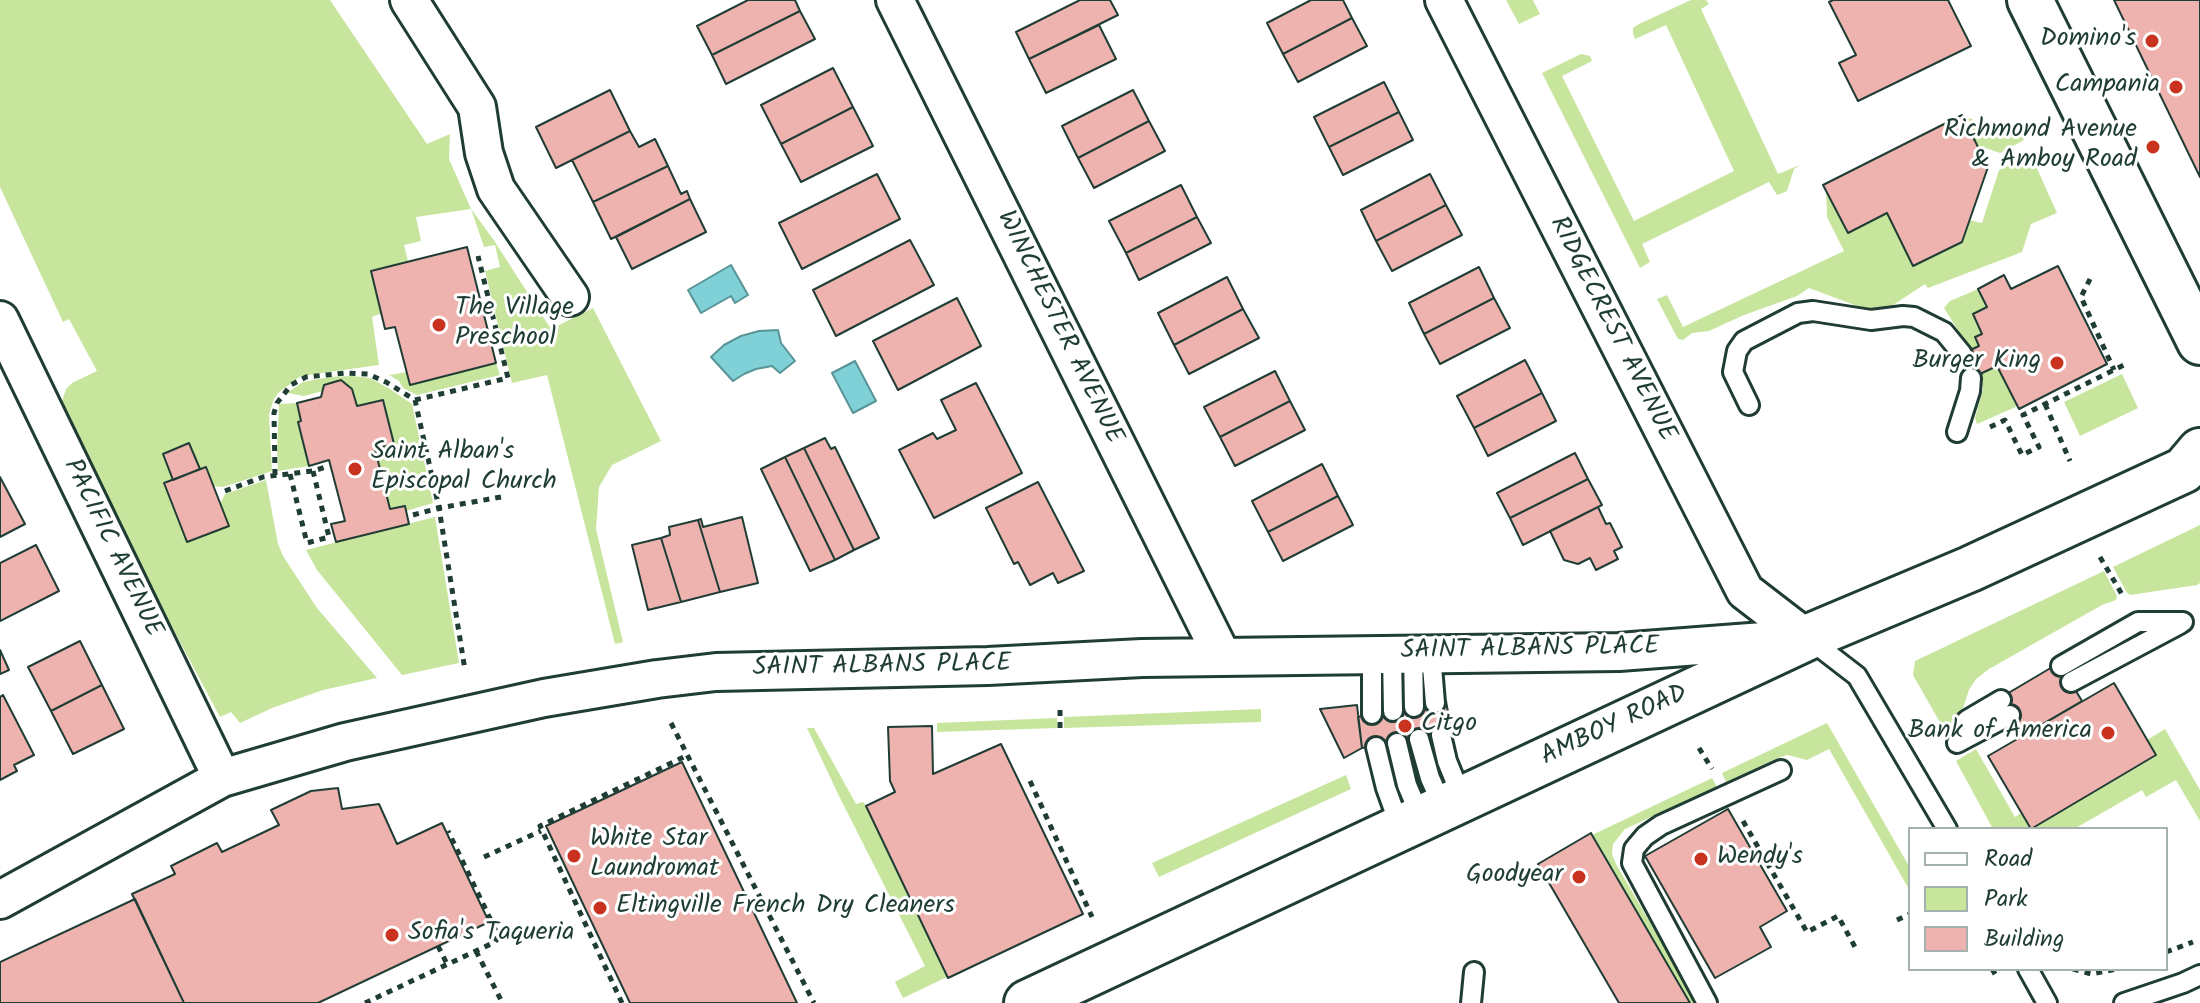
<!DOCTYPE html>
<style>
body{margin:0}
#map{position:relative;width:2200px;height:1003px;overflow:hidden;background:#fff;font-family:Kalam,sans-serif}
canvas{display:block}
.legend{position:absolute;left:1908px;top:827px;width:260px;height:144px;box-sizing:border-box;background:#fff;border:2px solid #a5b1ae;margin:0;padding:10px 14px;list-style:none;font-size:24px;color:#1f3d34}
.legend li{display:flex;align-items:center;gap:16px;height:40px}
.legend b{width:40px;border:2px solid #a5b1ae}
</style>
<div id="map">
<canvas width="2200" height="1003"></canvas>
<ul class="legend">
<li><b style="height:10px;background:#fff"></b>Road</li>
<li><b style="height:22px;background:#c7e59d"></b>Park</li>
<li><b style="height:22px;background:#eeb2af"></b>Building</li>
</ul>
</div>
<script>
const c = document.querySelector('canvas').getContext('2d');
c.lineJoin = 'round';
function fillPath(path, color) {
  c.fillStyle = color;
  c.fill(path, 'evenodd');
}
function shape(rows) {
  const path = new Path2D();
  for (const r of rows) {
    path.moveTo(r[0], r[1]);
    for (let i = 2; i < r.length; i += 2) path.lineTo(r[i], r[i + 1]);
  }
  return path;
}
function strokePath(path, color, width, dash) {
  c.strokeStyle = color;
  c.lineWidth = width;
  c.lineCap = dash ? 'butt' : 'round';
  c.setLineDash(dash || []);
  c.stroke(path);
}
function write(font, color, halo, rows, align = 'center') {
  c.font = font + ' Kalam,sans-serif';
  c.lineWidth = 6;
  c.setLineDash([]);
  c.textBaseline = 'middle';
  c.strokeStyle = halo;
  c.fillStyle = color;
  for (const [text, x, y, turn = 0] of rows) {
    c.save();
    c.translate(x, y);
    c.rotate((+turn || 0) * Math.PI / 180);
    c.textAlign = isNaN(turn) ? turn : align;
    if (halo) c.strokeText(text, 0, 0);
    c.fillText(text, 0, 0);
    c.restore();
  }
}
const green = shape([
 [0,0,330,0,427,144,450,134,449,159,471,209,493,239,551,329,593,308,661,441,612,465,599,487,596,529,623,642,615,644,547,375,512,383,485,271,500,267,495,245,484,247,471,209,416,217,421,241,404,245,408,261,371,271,382,313,372,317,379,365,301,376,278,393,273,401,269,415,272,471,223,487,213,486,200,469,189,444,163,454,173,480,220,504,225,494,266,480,278,544,283,556,317,608,377,678,323,690,272,708,240,723,231,712,220,717,140,567,63,414,61,405,66,389,72,383,97,371,69,319,63,322,0,187],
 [1506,0,1533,0,1540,14,1519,24],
 [1691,0,1706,0,1709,4,1701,9,1778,174,1800,165,1794,169,1787,191,1785,192,1777,195,1769,182,1642,244,1650,262,1640,268,1542,73,1581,54,1590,56,1592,61,1562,76,1634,221,1734,171,1666,25,1635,39,1633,33,1633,28,1639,24],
 [1962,115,2007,134,2018,128,2024,140,2000,153,1977,145],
 [2031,155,2057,213,2031,224,2022,252,1928,288,1925,284,1887,309,1878,311,1868,310,1809,288,1797,296,1744,315,1709,331,1692,333,1683,340,1678,339,1657,299,1667,295,1683,327,1844,251,1827,217,1826,190,1848,233,1887,213,1913,266,1962,242,1969,220,1982,223,1999,170],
 [1978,289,1987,307,1973,314,1982,334,1975,338,1979,346,1968,351,1961,335,1944,308,1950,301],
 [496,363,500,375,417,395,403,388,399,381,389,375,407,372,410,384],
 [1997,366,2018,406,1977,424,1975,418,1983,389,1980,374],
 [2122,374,2138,408,2080,436,2064,402],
 [353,376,370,378,390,389,412,404,433,503,406,511,404,506,390,509,375,449,394,444,383,400,357,406,341,380,324,385,323,391,304,396,287,393,303,382,329,377],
 [297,403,301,421,298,422,309,466,278,471,277,448,279,404],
 [435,517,459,663,402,675,317,570,306,550],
 [2200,525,2200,583,2197,585,2130,595,2127,593,2113,567],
 [2104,571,2117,596,2116,600,2102,605,1989,669,1976,679,1969,690,1957,726,1946,733,1913,675,1915,661],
 [1261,709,1261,722,1064,728,1064,717],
 [1057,718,1057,728,937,732,937,723],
 [1827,723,1910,868,1910,891,1829,749,1807,760,1787,755,1778,758,1726,782,1722,773],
 [807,728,814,728,856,804,863,802,866,806,947,977,903,998,895,982,925,966,839,796],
 [2165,729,2200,790,2200,821,2176,780,2146,797,2142,790,2074,829,1993,829,1956,761,1976,749,2015,817,2021,813,2031,829,2156,756,2147,740],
 [1346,775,1351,789,1159,877,1152,863],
 [1712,778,1717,787,1625,829,1613,844,1612,854,1616,864,1697,1003,1690,1003,1592,835]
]);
const water = shape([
 [731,265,748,295,735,303,731,296,701,313,688,290,731,265],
 [778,330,781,343,795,361,780,373,772,366,756,369,744,374,733,381,711,357,724,345,741,336,759,331,778,330],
 [855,361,876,401,853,413,832,373,855,361]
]);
const building = shape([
 [748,0,795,0,800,11,712,55,697,26,748,0],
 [1080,0,1110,0,1118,15,1029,59,1016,32,1080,0],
 [1311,0,1343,0,1352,18,1283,54,1267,23,1311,0],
 [1833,0,1948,0,1971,46,1858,101,1839,63,1856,55,1829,2,1833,0],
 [2114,0,2200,0,2200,177,2114,0],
 [800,11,815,39,726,84,712,55,800,11],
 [1352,18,1367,46,1298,82,1283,54,1352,18],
 [1099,25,1116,59,1046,93,1029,59,1099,25],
 [833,68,853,107,781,144,761,105,833,68],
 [1384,82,1399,112,1329,147,1314,117,1384,82],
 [610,90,630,131,556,168,536,127,610,90],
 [1133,90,1149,121,1078,158,1062,126,1133,90],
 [853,107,873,146,801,182,781,144,853,107],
 [1399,112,1413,140,1343,175,1329,147,1399,112],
 [1962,115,1988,167,1962,242,1913,266,1887,213,1848,233,1823,185,1962,115],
 [1149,121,1165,151,1094,188,1078,158,1149,121],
 [630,131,639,147,655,139,668,166,593,202,572,160,630,131],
 [668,166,681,194,687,191,690,199,611,239,593,202,668,166],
 [877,174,900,219,802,269,779,223,877,174],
 [1430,174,1446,205,1376,241,1361,210,1430,174],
 [1181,185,1197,217,1126,253,1109,221,1181,185],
 [690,199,706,232,632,269,616,237,690,199],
 [1446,205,1462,235,1392,271,1376,241,1446,205],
 [1197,217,1211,243,1139,280,1126,253,1197,217],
 [910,240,934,285,836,336,813,290,910,240],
 [467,247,496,363,410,385,395,327,385,329,371,271,467,247],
 [2058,266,2107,364,2019,409,1997,366,1980,374,1968,351,1979,346,1975,337,1982,334,1973,314,1987,307,1978,289,2004,275,2011,289,2058,266],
 [1479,267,1494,298,1424,334,1409,303,1479,267],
 [1227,277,1243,309,1174,345,1158,313,1227,277],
 [957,298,981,346,898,390,873,341,957,298],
 [1494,298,1510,328,1440,364,1424,334,1494,298],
 [1243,309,1259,338,1189,374,1174,345,1243,309],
 [1968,351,1980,374,1970,379,1958,356,1968,351],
 [1525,360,1542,393,1474,428,1457,396,1525,360],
 [1275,371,1290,401,1220,437,1204,407,1275,371],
 [341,380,352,389,357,406,383,400,394,444,375,449,390,509,405,506,409,524,336,542,331,524,345,521,329,460,309,466,298,422,301,421,297,403,321,397,324,385,341,380],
 [976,383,1022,473,934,518,899,450,933,433,937,439,956,430,941,400,976,383],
 [1542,393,1556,421,1488,456,1474,428,1542,393],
 [1290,401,1305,430,1235,466,1220,437,1290,401],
 [825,438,831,449,835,447,879,538,854,550,804,448,825,438],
 [189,443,200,469,173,480,163,454,189,443],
 [804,448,854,550,835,560,785,457,804,448],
 [1575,453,1588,479,1510,518,1497,493,1575,453],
 [785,457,835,560,810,571,761,469,785,457],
 [1322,464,1338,496,1268,532,1252,501,1322,464],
 [206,467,229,526,187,542,164,483,206,467],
 [0,477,25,524,0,537,0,477],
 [1588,479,1602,505,1523,545,1510,518,1588,479],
 [1038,482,1084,571,1058,583,1053,573,1030,585,1018,562,1014,564,986,508,1038,482],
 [1338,496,1353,525,1283,561,1268,532,1338,496],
 [1598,507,1606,524,1610,523,1622,547,1614,551,1618,559,1596,570,1590,558,1578,564,1564,560,1550,531,1598,507],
 [742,517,758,583,720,592,698,520,701,519,703,527,742,517],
 [698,520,720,592,681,602,661,538,670,535,669,527,698,520],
 [661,538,681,602,648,610,632,545,661,538],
 [36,545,59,591,0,621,0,563,36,545],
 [80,641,102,685,51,711,28,667,80,641],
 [0,650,9,670,0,674,0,650],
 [2059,663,2082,701,2022,736,2000,698,2059,663],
 [2114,683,2156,755,2031,829,1988,756,2114,683],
 [102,685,124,729,73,754,51,711,102,685],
 [3,695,34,755,14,765,17,771,0,780,0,697,3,695],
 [1446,701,1452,734,1362,748,1358,717,1446,701],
 [1357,705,1362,748,1344,758,1320,709,1357,705],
 [932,726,933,774,1001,744,1083,914,948,978,866,806,895,792,890,781,888,727,932,726],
 [682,762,797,1003,630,1003,546,826,682,762],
 [338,788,342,809,379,804,397,844,442,823,489,922,318,1003,184,1003,132,894,175,874,171,866,217,843,222,852,279,825,271,810,311,791,338,788],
 [1728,809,1787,911,1760,927,1771,947,1715,978,1645,856,1728,809],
 [1591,833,1592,835,1690,1003,1619,1003,1538,864,1591,833],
 [135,899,184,1003,0,1003,0,962,135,899]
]);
const path = shape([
 [2090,279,2081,297,2114,370],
 [415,400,508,378,478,256],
 [2045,404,2070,461],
 [1990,427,2005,420,2022,455,2039,447,2023,415,2128,363],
 [290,474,307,543,329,537,313,471],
 [275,475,274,413,277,403,291,385,306,377,346,373,368,374,386,382,415,400,439,508,465,670],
 [225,491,263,477,313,471,326,467],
 [413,515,439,508,501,497],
 [2100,557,2123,596],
 [671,723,814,1003],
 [1060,728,1060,707],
 [1699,748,1712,769],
 [1030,781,1092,917],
 [1743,821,1807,932,1838,916,1855,947],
 [484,857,541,831],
 [1897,920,1910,914],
 [438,946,447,964],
 [476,951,502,1002],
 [2166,952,2193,942],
 [1992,969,1998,979],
 [2073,969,2091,974,2117,969],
 [365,1003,495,942,497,939,497,933,448,831],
 [622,1003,540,826,688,755]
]);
const lane = shape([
 [1749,405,1733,372,1737,351,1744,341,1798,313,1813,311,1871,320,1903,316,1914,317,1944,332,1962,354],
 [1957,432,1970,391,1971,378],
 [1809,639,1857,676,1947,829],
 [1413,654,1414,707],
 [1431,654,1435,703],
 [1372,655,1372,714],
 [1392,655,1393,711],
 [2061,666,2138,622,2183,622],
 [2071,682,2180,624],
 [1967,720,2001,700],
 [1441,735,1447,761,1462,798],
 [1419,739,1430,778,1443,807],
 [1397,743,1407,785,1421,818],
 [1957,743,2010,715],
 [1376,747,1386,788,1400,827],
 [2028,969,2047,1003],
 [1471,1003,1474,972],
 [1707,1003,1632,863,1634,849,1645,836,1661,825,1781,770],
 [2124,1003,2183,983,2200,975]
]);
const street = shape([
 [409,0,477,107,484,153,496,189,570,297],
 [895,0,1222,656],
 [1444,0,1745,591,1806,638],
 [0,320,222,778],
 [0,900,222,778,345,742,544,698,657,679,716,672,988,666,1142,658,1619,652,1790,639]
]);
const secondary = shape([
 [2030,0,2200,342],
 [1027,1003,1806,638,1970,569,2184,470,2200,451]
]);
const markers = [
 [2152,41,8,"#c8321e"],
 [2176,87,8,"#c8321e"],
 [2153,147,8,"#c8321e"],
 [439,325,8,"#c8321e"],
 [2057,363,8,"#c8321e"],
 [355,469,8,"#c8321e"],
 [1405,726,8,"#c8321e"],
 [2108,733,8,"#c8321e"],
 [574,856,8,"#c8321e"],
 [1701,859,8,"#c8321e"],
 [1579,877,8,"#c8321e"],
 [600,908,8,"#c8321e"],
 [392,935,8,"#c8321e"]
];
const poiNames = [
 ["Domino's",2136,41,"right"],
 ["Campania",2160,87,"right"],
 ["Richmond Avenue",2137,132,"right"],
 ["& Amboy Road",2137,162,"right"],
 ["The Village",455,310],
 ["Preschool",455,340],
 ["Burger King",2041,363,"right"],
 ["Saint Alban's",371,454],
 ["Episcopal Church",371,484],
 ["Citgo",1421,726],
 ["Bank of America",2092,733,"right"],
 ["White Star",590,841],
 ["Laundromat",590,871],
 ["Wendy's",1717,859],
 ["Goodyear",1563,877,"right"],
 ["Eltingville French Dry Cleaners",616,908],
 ["Sofia's Taqueria",408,935]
];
const streetNames = [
 ["WINCHESTER AVENUE",1058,328,64],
 ["RIDGECREST AVENUE",1611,330,63],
 ["PACIFIC AVENUE",111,549,64],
 ["SAINT ALBANS PLACE",1530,651,-1],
 ["SAINT ALBANS PLACE",882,668,-1],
 ["AMBOY ROAD",1615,727,-25]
];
fillPath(green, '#c7e59d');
fillPath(water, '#7fd0d7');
strokePath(water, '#599596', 2);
fillPath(building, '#eeb2af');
strokePath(building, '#1f3d34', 2);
strokePath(lane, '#1f3d34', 24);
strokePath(street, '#1f3d34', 42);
strokePath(secondary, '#1f3d34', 50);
strokePath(path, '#1f3d34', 5, [6, 6]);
strokePath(lane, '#fff', 18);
strokePath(street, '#fff', 36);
strokePath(secondary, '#fff', 44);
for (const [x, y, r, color] of markers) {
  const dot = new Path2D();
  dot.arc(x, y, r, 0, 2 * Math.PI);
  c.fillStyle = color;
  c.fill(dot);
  strokePath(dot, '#fff', 3);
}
write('26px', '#1f3d34', '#fff', poiNames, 'left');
write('26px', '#1f3d34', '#fff', streetNames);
</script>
